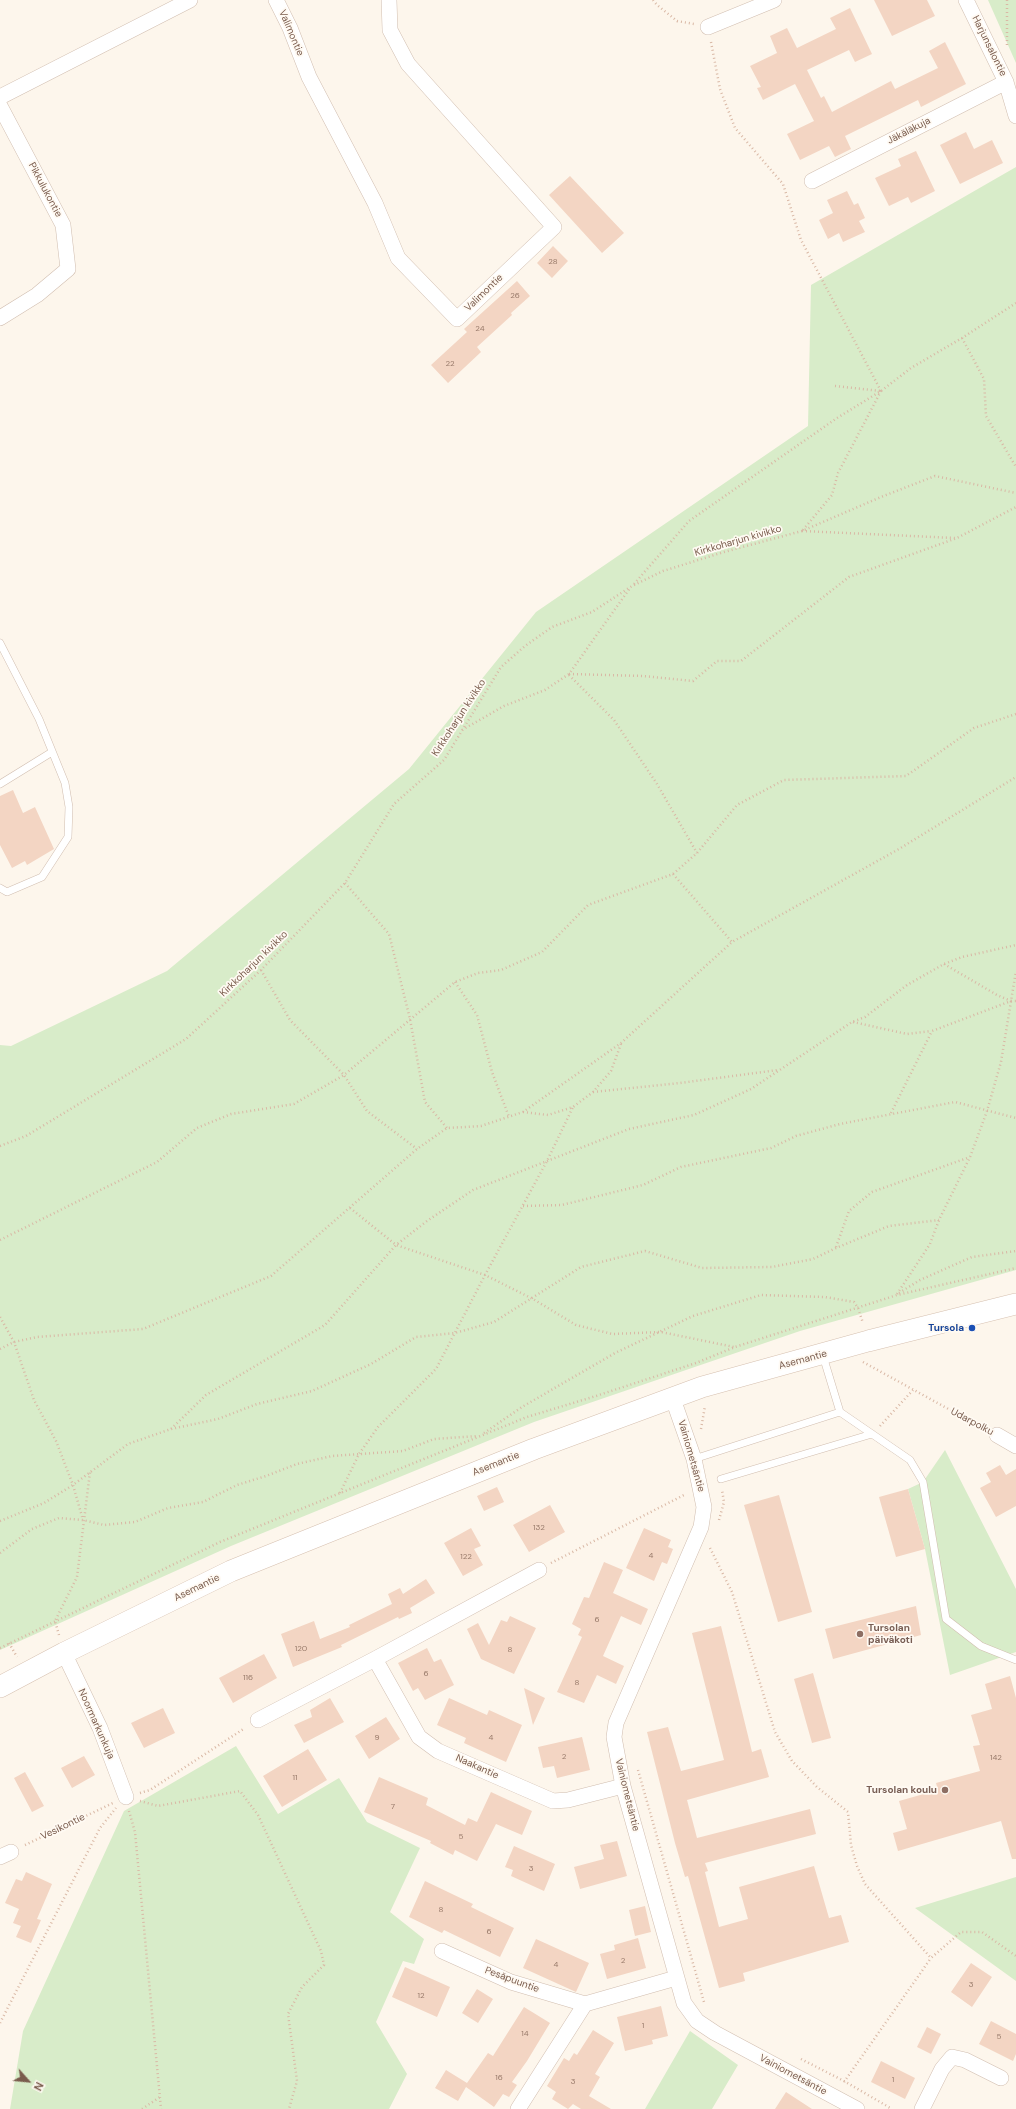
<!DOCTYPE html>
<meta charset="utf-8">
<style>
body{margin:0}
#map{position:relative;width:1016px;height:2109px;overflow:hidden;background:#fdf6ec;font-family:"DM Sans",sans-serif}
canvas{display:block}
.north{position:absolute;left:8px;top:2061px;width:40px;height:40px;-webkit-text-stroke:3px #fffaf3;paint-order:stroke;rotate:117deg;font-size:11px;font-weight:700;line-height:16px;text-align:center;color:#7a5c4d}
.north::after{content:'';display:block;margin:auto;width:14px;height:18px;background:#7a5c4d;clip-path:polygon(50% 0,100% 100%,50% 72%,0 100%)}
</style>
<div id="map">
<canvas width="1016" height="2109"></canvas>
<div class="north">N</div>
</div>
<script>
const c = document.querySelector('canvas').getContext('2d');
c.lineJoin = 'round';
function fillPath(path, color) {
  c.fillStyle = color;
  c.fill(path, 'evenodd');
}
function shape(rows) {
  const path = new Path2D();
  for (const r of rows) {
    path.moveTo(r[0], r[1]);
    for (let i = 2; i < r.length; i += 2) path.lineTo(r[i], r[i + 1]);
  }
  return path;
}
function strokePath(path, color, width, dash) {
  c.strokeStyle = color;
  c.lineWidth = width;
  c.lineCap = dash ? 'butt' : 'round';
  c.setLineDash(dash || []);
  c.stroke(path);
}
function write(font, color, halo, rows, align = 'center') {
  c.font = font + ' "DM Sans",sans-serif';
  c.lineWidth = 3.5;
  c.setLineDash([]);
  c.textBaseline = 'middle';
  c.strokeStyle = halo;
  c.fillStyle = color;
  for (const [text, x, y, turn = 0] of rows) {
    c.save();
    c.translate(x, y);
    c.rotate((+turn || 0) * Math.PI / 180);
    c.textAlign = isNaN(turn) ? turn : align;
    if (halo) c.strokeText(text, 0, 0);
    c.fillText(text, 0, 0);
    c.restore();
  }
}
const green = shape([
 [988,0,1016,0,1016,63],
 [1016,167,1016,1270,800,1331,534,1422,231,1546,0,1650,0,1045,11,1046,167,971,409,769,536,612,808,426,811,285],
 [945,1450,1016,1589,1016,1652,950,1675,925,1549,908,1489,923,1482],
 [236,1746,278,1814,339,1778,367,1822,420,1848,390,1912,424,1939,414,1964,403,1961,376,2022,407,2074,389,2109,10,2109,23,2031,124,1811],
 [1016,1877,1016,1981,915,1908],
 [690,2031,738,2065,712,2109,645,2109]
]);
const building = shape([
 [874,0,927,0,935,16,892,36],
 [850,8,872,54,855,62,849,50,807,70,821,98,824,96,832,112,891,81,895,89,938,68,929,51,945,42,966,84,921,107,918,100,845,136,851,149,835,157,829,146,800,160,787,134,814,121,795,84,763,100,757,88,761,87,750,66,777,53,770,36,787,28,797,48,836,29,830,18],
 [966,132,974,149,992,140,1003,163,960,184,940,145],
 [916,151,935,191,911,203,908,197,889,206,875,178,901,166,898,159],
 [570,176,624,233,602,253,549,195],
 [847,191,854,205,858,203,865,218,859,221,865,232,843,242,839,233,828,239,819,220,833,213,827,200],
 [553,246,568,261,552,278,537,263],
 [517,281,530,296,511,313,512,315,477,347,481,352,448,383,431,365,467,332,464,329],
 [13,790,23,813,35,807,54,849,27,865,25,861,12,868,0,845,0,796],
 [1000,1465,1006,1475,1016,1469,1016,1506,996,1517,980,1488,991,1482,986,1473],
 [497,1487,504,1502,484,1511,477,1496],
 [908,1489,925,1549,896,1557,879,1497],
 [779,1495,812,1612,778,1622,744,1505],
 [550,1505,565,1532,529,1552,513,1525],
 [471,1528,481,1546,474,1549,483,1565,463,1576,444,1543],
 [644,1528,671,1540,668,1547,673,1549,667,1564,662,1562,654,1581,626,1568],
 [604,1562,623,1570,613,1593,648,1609,641,1625,621,1616,603,1656,624,1666,616,1684,597,1675,584,1703,557,1692,582,1637,578,1635,581,1629,572,1624,584,1597,589,1598],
 [426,1579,435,1593,410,1608,412,1613,399,1619,398,1617,341,1645,342,1647,293,1667,281,1634,314,1621,320,1639,350,1627,349,1625,392,1604,388,1594,400,1588,403,1594],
 [916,1606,921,1635,833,1659,825,1629],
 [510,1616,536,1628,514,1674,481,1659,467,1629,478,1623,489,1645,501,1620,507,1622],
 [721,1626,752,1752,761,1749,769,1777,687,1800,697,1838,810,1809,816,1834,705,1863,708,1871,705,1872,719,1927,748,1919,739,1887,814,1866,829,1918,841,1915,849,1942,743,1973,745,1981,719,1988,688,1876,685,1877,675,1843,647,1732,668,1727,681,1771,724,1760,692,1633],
 [427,1648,434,1662,441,1659,454,1685,425,1700,418,1688,413,1691,398,1663],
 [264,1654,277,1678,233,1703,219,1678],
 [813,1673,831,1738,812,1743,794,1679],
 [1010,1676,1016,1698,1016,1859,1012,1859,1001,1821,898,1851,893,1833,907,1829,899,1801,938,1790,936,1783,980,1771,973,1746,980,1745,971,1715,992,1709,985,1684],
 [524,1688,545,1698,533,1725],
 [330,1698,344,1722,304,1743,294,1725,312,1717,310,1710],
 [449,1698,487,1715,489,1710,522,1725,506,1762,464,1743,466,1738,437,1725],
 [163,1708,175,1733,144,1748,131,1723],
 [386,1717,400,1739,369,1759,355,1736],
 [582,1737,590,1770,557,1778,554,1766,543,1768,538,1747],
 [308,1749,327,1780,282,1807,263,1776],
 [84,1756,95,1775,72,1788,61,1768],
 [25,1772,44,1806,32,1812,14,1778],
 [379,1777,428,1798,426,1805,465,1825,468,1818,477,1822,491,1792,532,1811,522,1835,496,1824,477,1861,455,1850,453,1855,430,1843,431,1841,364,1812],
 [617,1841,627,1876,580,1889,574,1867,604,1859,600,1845],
 [514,1846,555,1864,544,1891,511,1876,513,1870,505,1867],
 [26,1872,52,1884,37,1919,41,1920,31,1943,16,1937,21,1926,13,1923,19,1909,5,1903,16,1879,22,1881],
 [425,1881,473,1904,471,1907,514,1928,500,1957,444,1930,442,1933,409,1917],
 [645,1906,651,1932,635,1936,629,1910],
 [638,1938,646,1968,607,1979,600,1954,615,1950,614,1945],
 [536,1939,589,1963,576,1992,523,1968],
 [971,1963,992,1977,972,2007,951,1992],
 [405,1967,450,1987,437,2017,392,1997],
 [477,1989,493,1999,478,2023,462,2013],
 [661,2006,668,2036,652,2040,653,2044,625,2051,617,2017],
 [524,2007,550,2023,527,2061,512,2082,517,2085,509,2097,503,2094,494,2107,466,2087,458,2101,435,2088,446,2070,467,2083,488,2053,493,2056],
 [991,2021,1016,2034,1016,2054,1013,2061,979,2044],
 [927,2027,941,2034,931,2054,917,2047],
 [593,2030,614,2043,595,2074,600,2077,589,2096,611,2109,581,2109,573,2104,568,2109,552,2099,556,2092,547,2086,564,2058,569,2061,574,2053,577,2055],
 [881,2061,915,2078,905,2099,871,2082],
 [786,2092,812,2109,775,2109]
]);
const path = shape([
 [653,0,657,5,677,21,694,24],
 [711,42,720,89,735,128,783,184,801,240,881,391],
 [1007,45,1007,0],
 [962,338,984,379,986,416,1016,467],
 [835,386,881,391],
 [803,530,832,495,838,473,881,391],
 [802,531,955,538],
 [634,584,689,521,837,418,881,391,911,368,962,338,1016,303],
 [569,674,643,676,693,681,717,661,741,661,849,577,957,538,1016,507],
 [569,675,614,720,657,784,697,853],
 [462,730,504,706,545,690,569,674,630,588],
 [673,874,732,942],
 [345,883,389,934,410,1019,425,1102,447,1128],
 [944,964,997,995,1011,1001],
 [261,970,290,1020,344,1075,367,1111,417,1149],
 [455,982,477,1015,492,1072,509,1117],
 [853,1022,907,1034,931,1031],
 [593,1092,680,1083,778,1070],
 [523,1112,548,1115,573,1107,593,1092,611,1071,621,1044],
 [891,1113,932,1031,1011,1001,1016,1001],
 [0,1146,26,1136,186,1039,261,970,345,883,394,804,444,760,501,667,525,646,552,627,592,612,632,586,663,571,724,552,802,531,881,497,935,476,1016,493],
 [523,1206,562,1205,643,1185,681,1167,771,1148,796,1136,840,1124,955,1102,1016,1118],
 [350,1208,396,1245,485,1275,533,1299,576,1325,612,1334,661,1332,734,1347],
 [0,1240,157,1162,197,1128,231,1114,294,1104,344,1075,455,982,478,973,501,970,542,952,588,905,673,874,697,853,737,805,784,780,906,776,974,728,1016,714],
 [836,1247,849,1211,872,1192,970,1157],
 [899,1293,920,1280,972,1257,1016,1251],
 [897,1294,930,1244,939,1220,970,1157,987,1111,1001,1062,1016,971],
 [0,1317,14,1342,34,1400,56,1441,73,1485,83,1520],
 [0,1349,14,1342,37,1337,143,1329,271,1276,417,1149,447,1128,481,1126,523,1112,621,1043,732,942,899,849,1016,777],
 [863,1362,983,1428],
 [880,1426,913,1390],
 [171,1429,206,1395,325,1325,396,1245,427,1221,473,1190,629,1129,694,1115,751,1089,852,1022,865,1017,907,985,944,964,962,957,1016,945],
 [701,1429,705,1406],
 [484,1433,522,1407,615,1353,693,1316,761,1295,825,1297,854,1302,858,1308,863,1323],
 [340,1493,359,1454,378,1427,436,1369,485,1275,547,1161,573,1107],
 [719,1520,724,1502,722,1490],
 [0,1521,44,1503,73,1485,128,1444,171,1429,218,1419,257,1404,312,1391,371,1364,416,1337,455,1333,494,1322,581,1267,645,1251,702,1268,772,1267,813,1259,836,1248,889,1226,939,1220],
 [710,1548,732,1592,775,1732,792,1761,817,1787,848,1812,851,1845,857,1866,865,1884,931,1958,961,1932,982,1932,1016,1956],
 [0,1553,32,1529,59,1518,83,1520,104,1525,135,1522,168,1508,203,1502,237,1485,266,1476,297,1464,332,1456,403,1451,434,1439,478,1436],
 [551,1563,686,1494],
 [59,1635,55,1621,77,1577,90,1472],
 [9,1643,17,1657],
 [0,1648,220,1542,527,1417,596,1396,696,1363,735,1347,897,1295,1016,1268],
 [638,1770,704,2002],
 [140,1793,150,1790,245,1728],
 [140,1801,158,1806,240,1791,258,1815,321,1951,324,1965,302,1987,288,2014,297,2081,289,2109],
 [129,1811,135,1832,161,2109],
 [25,1845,113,1803],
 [0,2023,100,1828,116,1808],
 [801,2059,844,2081,892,2109],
 [844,2082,931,1958],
 [142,2109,160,2097]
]);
const service = shape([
 [0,643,39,719,65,783,69,807,68,837,42,877,7,892,0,888],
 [0,784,52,752],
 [823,1356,840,1412,910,1460,923,1482,946,1619,981,1646,1016,1660],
 [694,1459,840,1412],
 [721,1479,872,1434]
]);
const minor = shape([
 [276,0,290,28,309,77,375,203,398,258,457,319,554,227,408,64,390,30,389,0],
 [966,0,1006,82,1016,116],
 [708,27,774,0],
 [0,97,190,0],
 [0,106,63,225,68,269,37,295,0,318],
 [812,181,1006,82],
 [673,1399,694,1459,704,1507,701,1527,616,1723,614,1737,623,1786,684,2003,697,2021,715,2033,857,2109],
 [997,1435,1016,1446],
 [64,1653,100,1728,126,1797],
 [375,1659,419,1737,438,1751,553,1801,568,1800,623,1786],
 [258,1720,375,1659,539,1570],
 [0,1857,11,1852],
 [442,1951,511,1982,585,2004,676,1978],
 [518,2109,585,2004],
 [922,2109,942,2069,952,2057,965,2060,1001,2078]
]);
const secondary = shape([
 [0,1687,64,1653,231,1571,534,1449,702,1387,868,1341,1016,1304]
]);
const markers = [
 [972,1328,4,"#1a4fb4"],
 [860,1634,4,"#8d6e63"],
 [945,1790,4,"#8d6e63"]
];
const numberNames = [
 ["28",553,262],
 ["26",515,296],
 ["24",480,329],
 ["22",450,364],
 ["132",539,1528],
 ["4",651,1556],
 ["122",466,1557],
 ["6",597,1620],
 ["120",301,1649],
 ["8",510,1650],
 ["6",426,1674],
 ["116",248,1678],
 ["8",577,1683],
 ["9",377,1738],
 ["4",491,1738],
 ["2",564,1757],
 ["142",996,1758],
 ["11",295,1778],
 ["7",393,1807],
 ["5",461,1837],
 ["3",531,1869],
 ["8",441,1910],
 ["6",489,1932],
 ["2",623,1961],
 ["4",556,1965],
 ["3",971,1985],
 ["12",421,1996],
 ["1",643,2026],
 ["14",525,2034],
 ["5",999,2037],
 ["16",499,2078],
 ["1",893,2080],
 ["3",573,2082]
];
const streetNames = [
 ["Valimontie",291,33,67],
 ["Harjunsalontie",989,46,64],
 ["Jäkäläkuja",909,131,-27],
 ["Pikkulukontie",45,190,62],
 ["Valimontie",484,293,-44],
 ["Kirkkoharjun kivikko",738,541,-16],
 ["Kirkkoharjun kivikko",459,718,-57],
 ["Kirkkoharjun kivikko",254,964,-44],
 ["Asemantie",803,1360,-15],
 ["Udarpolku",972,1422,28],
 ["Vainiometsäntie",691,1456,74],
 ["Asemantie",496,1464,-22],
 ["Asemantie",197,1588,-26],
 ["Noormarkunkuja",96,1724,66],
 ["Naakantie",477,1767,24],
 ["Vainiometsäntie",627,1795,76],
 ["Vesikontie",63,1827,-26],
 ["Pesäpuuntie",512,1980,20],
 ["Vainiometsäntie",793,2075,28]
];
const transitNames = [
 ["Tursola",964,1328]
];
const educationNames = [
 ["Tursolan",868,1628],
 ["päiväkoti",868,1640],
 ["Tursolan koulu",937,1790,"right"]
];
fillPath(green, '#d8ecc9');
fillPath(building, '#f3d5c3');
strokePath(service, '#d1beb0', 8);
strokePath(minor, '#d1beb0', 16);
strokePath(secondary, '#d6c0b0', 22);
strokePath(path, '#d9b8a5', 2.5, [1, 3]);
strokePath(service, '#fff', 7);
strokePath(minor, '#fff', 15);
strokePath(secondary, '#fff', 21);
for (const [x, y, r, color] of markers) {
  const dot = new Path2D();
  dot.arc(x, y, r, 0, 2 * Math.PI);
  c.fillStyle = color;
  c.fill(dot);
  strokePath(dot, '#fffaf3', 1.5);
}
write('8px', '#987a6a', null, numberNames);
write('10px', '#7a5c4d', '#fffaf3', streetNames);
write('bold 10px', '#164399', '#fffaf3', transitNames, 'right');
write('bold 10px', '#785e54', '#fffaf3', educationNames, 'left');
</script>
